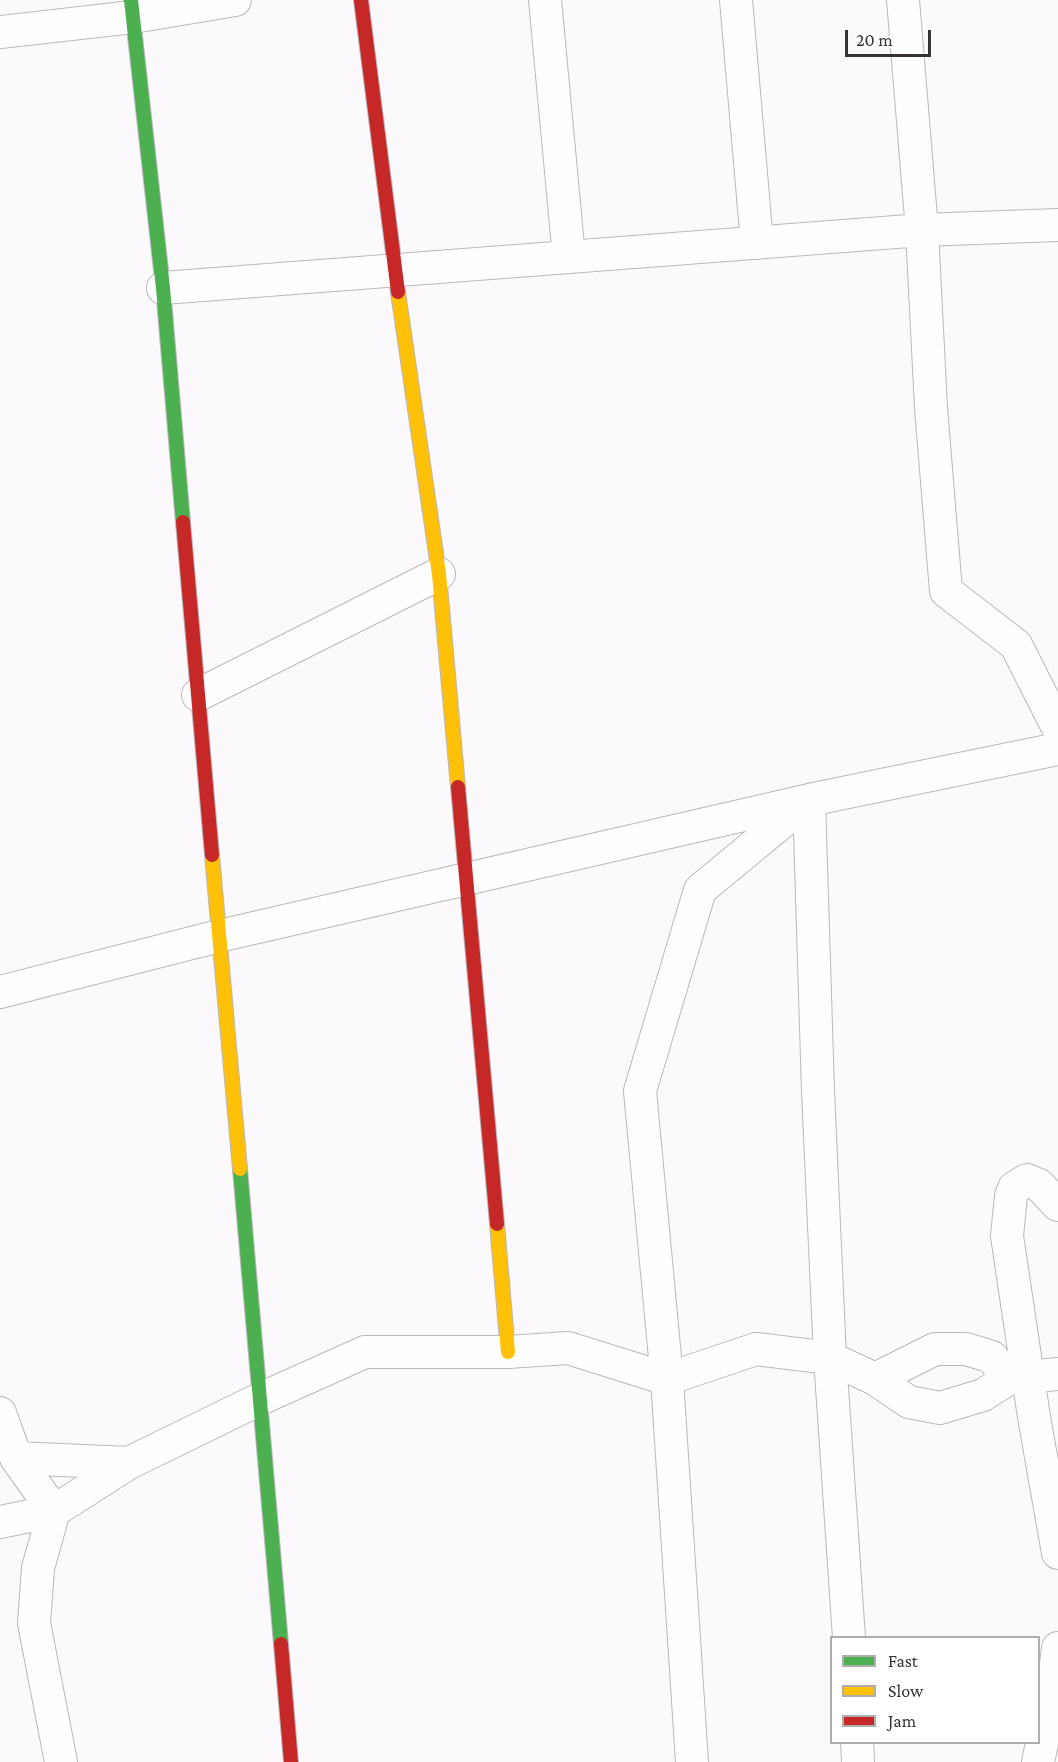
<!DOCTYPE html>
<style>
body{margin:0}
#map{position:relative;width:1058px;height:1762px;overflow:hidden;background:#fcf9fd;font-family:"Crimson Pro",serif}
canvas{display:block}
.legend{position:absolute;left:830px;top:1636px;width:210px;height:108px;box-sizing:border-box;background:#fff;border:2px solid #afadaf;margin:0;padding:8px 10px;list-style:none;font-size:18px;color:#363237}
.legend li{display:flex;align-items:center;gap:12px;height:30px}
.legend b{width:30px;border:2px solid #afadaf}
.scale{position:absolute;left:845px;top:30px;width:86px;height:27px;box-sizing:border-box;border:3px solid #363237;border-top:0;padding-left:8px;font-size:18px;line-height:21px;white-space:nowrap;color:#363237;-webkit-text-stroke:4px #fff;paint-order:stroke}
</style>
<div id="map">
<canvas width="1058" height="1762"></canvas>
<ul class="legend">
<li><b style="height:8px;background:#4caf50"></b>Fast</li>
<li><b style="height:8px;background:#ffc107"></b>Slow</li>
<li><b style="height:8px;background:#c62828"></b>Jam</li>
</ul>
<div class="scale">20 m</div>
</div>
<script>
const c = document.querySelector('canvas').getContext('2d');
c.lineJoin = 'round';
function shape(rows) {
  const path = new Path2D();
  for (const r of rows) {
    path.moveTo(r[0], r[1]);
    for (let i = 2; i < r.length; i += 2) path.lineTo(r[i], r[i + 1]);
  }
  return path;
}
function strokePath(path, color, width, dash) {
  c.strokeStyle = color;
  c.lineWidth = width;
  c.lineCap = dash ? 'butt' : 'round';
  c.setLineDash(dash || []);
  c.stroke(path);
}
const street = shape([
 [545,0,569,257],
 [736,0,757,243],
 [903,0,922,230,931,408,946,591,1016,645,1058,728],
 [0,32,133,17,235,0],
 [163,288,922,230,1058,225],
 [198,695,439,574],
 [809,800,818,1091,830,1358,849,1638],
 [0,992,219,936,809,800,1058,749],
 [1058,1205,1039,1185,1027,1180,1014,1188,1011,1196,1007,1236,1034,1417,1058,1553],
 [875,1379,935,1349,966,1349,992,1357,1008,1379],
 [0,1413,16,1458,129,1463,260,1399,365,1352,508,1352,568,1348,667,1379,756,1349,830,1358,875,1379,909,1402,940,1408,983,1395,1008,1379,1058,1374],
 [16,1458,54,1511,38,1568,34,1623,61,1762],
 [0,1522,54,1511,129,1463],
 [857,1742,858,1762],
 [692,1762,667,1379,640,1091,700,890,804,804],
 [1038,1762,1052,1696,1058,1648]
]);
const fast = shape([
 [131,0,163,288,183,522],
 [240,1169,281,1644]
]);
const slow = shape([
 [398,292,439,574,458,787],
 [212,855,240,1169],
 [497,1224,508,1352]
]);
const jam = shape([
 [361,0,398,292],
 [183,522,212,855],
 [458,787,497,1224],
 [281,1644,291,1762]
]);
strokePath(street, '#bbb7bb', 34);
strokePath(fast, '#bbb7bb', 16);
strokePath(slow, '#bbb7bb', 16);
strokePath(jam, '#bbb7bb', 16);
strokePath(street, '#fffeff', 32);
strokePath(fast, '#4caf50', 14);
strokePath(slow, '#ffc107', 14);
strokePath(jam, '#c62828', 14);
</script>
